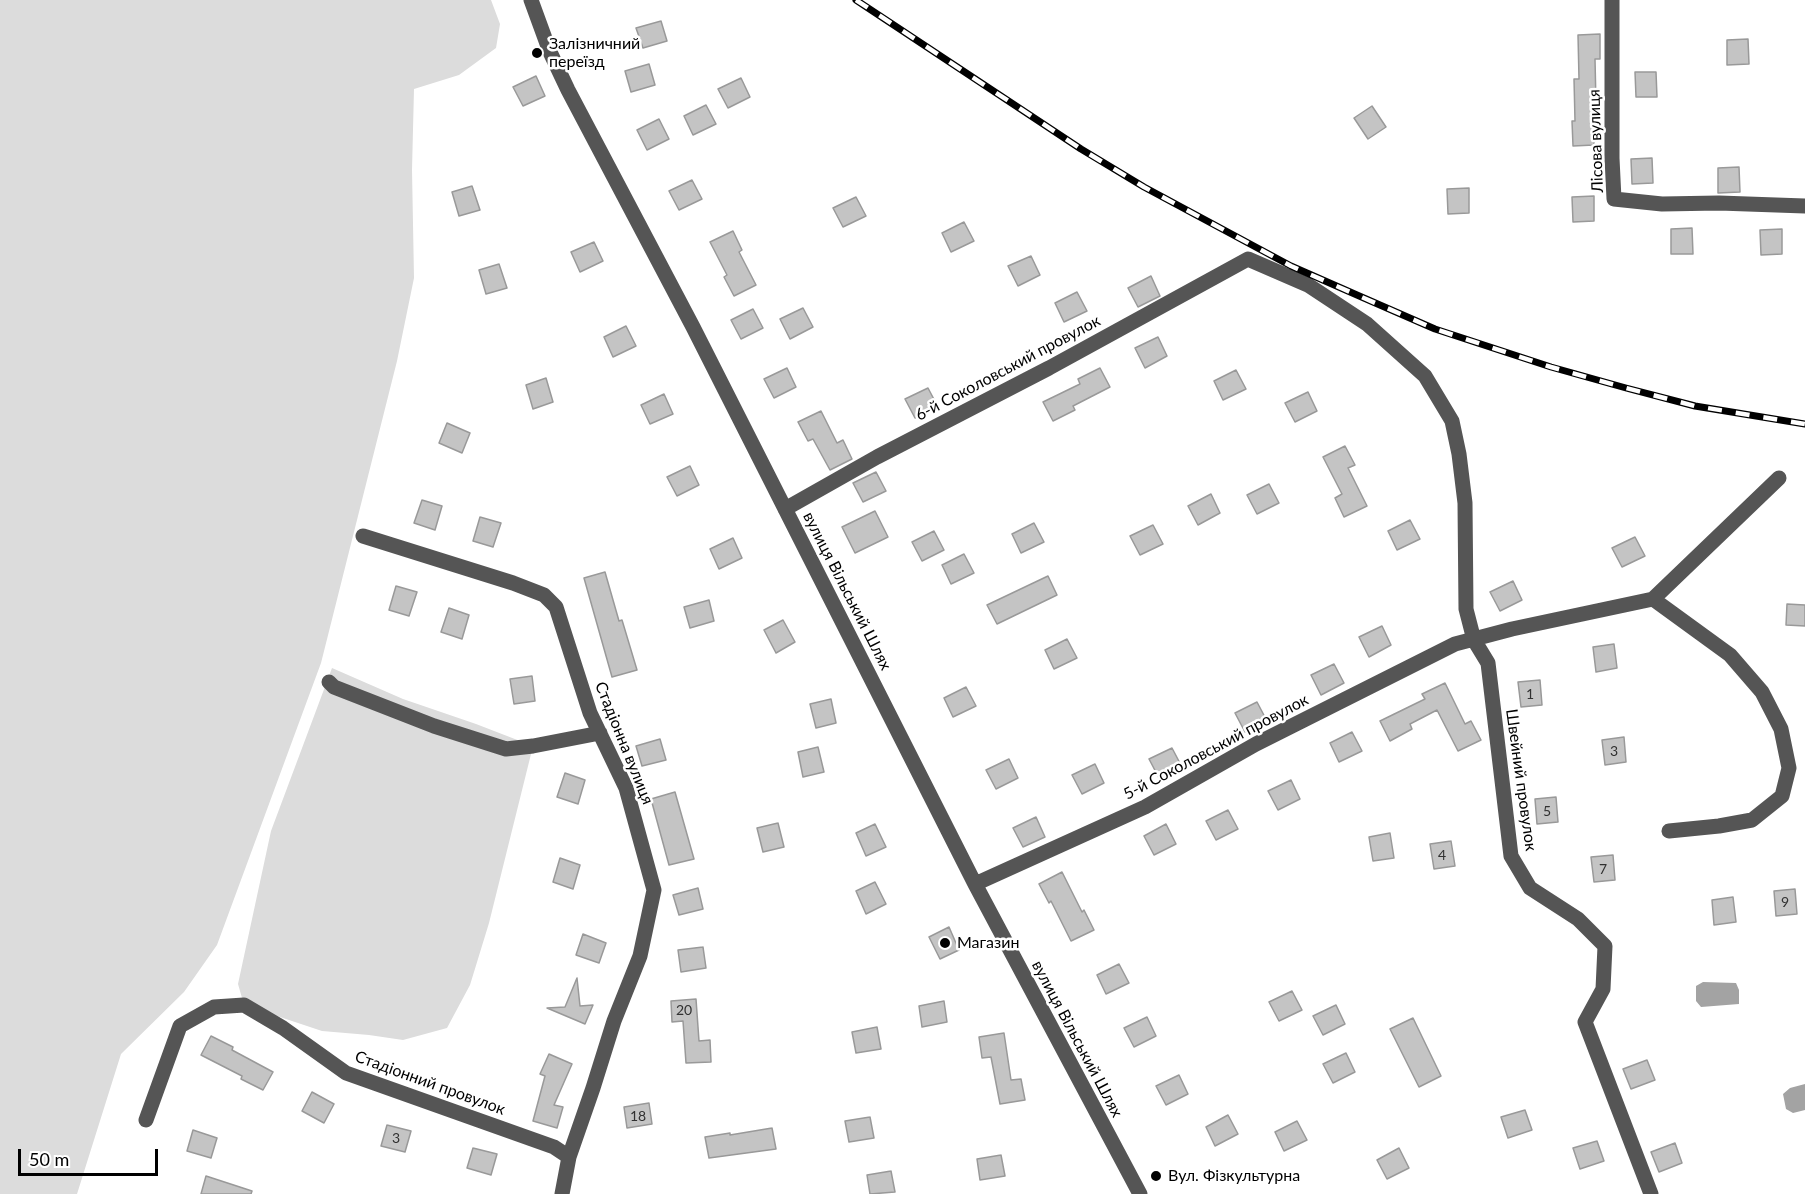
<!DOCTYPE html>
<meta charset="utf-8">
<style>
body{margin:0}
#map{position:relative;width:1805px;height:1194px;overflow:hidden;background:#fff;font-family:Lato,sans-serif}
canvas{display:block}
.scale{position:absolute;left:18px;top:1149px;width:140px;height:27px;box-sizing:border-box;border:3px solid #000;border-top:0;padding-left:8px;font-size:18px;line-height:21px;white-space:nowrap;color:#000;-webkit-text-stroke:4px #fff;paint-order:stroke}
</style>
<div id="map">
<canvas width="1805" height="1194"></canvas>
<div class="scale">50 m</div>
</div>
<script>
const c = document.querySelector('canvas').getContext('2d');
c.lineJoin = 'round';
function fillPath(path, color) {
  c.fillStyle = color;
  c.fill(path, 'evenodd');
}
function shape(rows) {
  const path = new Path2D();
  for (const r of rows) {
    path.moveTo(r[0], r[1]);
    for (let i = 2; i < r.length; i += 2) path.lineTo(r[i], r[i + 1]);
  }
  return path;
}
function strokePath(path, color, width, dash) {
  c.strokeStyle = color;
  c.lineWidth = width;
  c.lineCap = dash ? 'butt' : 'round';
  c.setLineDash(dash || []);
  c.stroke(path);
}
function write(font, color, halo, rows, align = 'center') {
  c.font = font + ' Lato,sans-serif';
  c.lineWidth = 5;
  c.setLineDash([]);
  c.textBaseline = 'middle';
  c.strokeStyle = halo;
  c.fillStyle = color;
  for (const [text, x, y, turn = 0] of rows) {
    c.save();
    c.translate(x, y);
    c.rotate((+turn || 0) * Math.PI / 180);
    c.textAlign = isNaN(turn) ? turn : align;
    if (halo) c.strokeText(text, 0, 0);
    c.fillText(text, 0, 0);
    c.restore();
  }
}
const green = shape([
 [0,0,491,0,500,24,496,48,459,75,414,89,412,170,414,278,397,361,321,663,217,945,184,992,121,1054,77,1194,0,1194],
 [332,668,403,699,476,724,533,746,489,923,470,985,447,1028,403,1040,369,1035,322,1031,244,1005,238,984,271,831]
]);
const water = shape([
 [1703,982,1736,983,1739,990,1739,1004,1701,1007,1696,1001,1696,986],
 [1805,1084,1805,1110,1793,1113,1786,1109,1783,1094,1790,1088]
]);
const building = shape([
 [661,21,667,41,643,48,636,28,661,21],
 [1600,34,1600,59,1595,59,1596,104,1593,104,1594,145,1573,146,1572,121,1575,121,1574,79,1579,79,1578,35,1600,34],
 [1748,39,1749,64,1727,65,1727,40,1748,39],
 [649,64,655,85,631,92,625,71,649,64],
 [1635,72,1656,72,1657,97,1636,97,1635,72],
 [536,76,545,96,523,106,513,87,536,76],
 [741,78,750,97,728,108,718,89,741,78],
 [706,105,716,124,693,135,684,116,706,105],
 [1372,106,1386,127,1368,139,1354,118,1372,106],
 [659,119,669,139,647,150,637,130,659,119],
 [1652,158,1653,183,1632,184,1631,159,1652,158],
 [1739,167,1740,192,1718,193,1718,168,1739,167],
 [692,180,702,199,679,210,669,191,692,180],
 [472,186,480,210,459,216,452,192,472,186],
 [1469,188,1469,213,1448,214,1447,189,1469,188],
 [1594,196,1594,221,1573,222,1572,197,1594,196],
 [856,197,866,216,843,227,833,208,856,197],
 [964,222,974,241,951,252,942,233,964,222],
 [1692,228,1693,254,1671,254,1671,229,1692,228],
 [1782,229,1782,254,1761,255,1760,230,1782,229],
 [733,231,742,250,739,252,756,285,734,296,724,277,727,275,710,242,733,231],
 [594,242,603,261,580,272,571,252,594,242],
 [1031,256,1040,275,1018,286,1008,266,1031,256],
 [499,264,507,288,486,294,479,270,499,264],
 [1151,276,1160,296,1138,307,1128,288,1151,276],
 [1077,292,1087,311,1064,322,1055,303,1077,292],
 [803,308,813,327,790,339,780,319,803,308],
 [753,309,763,328,741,339,731,320,753,309],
 [626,326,636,346,613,357,604,337,626,326],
 [1158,337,1167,356,1145,368,1135,348,1158,337],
 [787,368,796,387,774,398,764,379,787,368],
 [1100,368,1110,387,1073,406,1075,410,1053,421,1043,402,1080,384,1078,379,1100,368],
 [1236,370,1246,389,1223,400,1214,381,1236,370],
 [546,378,553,402,533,409,526,385,546,378],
 [928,388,938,407,915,418,905,399,928,388],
 [1308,392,1317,411,1295,422,1285,403,1308,392],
 [664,394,673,414,650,424,641,405,664,394],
 [821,411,837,443,843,440,852,459,830,470,813,439,808,441,798,422,821,411],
 [447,423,470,433,462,453,439,443,447,423],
 [1345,446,1355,465,1348,468,1367,506,1344,517,1335,498,1342,494,1323,457,1345,446],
 [690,466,699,485,677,496,667,477,690,466],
 [876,472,886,491,863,502,853,483,876,472],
 [1269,484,1279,503,1257,514,1247,495,1269,484],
 [1211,494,1220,513,1198,525,1188,506,1211,494],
 [422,500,442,506,435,530,414,523,422,500],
 [875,511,888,537,855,553,842,527,875,511],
 [480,517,501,523,493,547,473,541,480,517],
 [1410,520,1420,539,1397,550,1388,531,1410,520],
 [1034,523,1044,542,1021,553,1012,534,1034,523],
 [1153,525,1163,544,1140,555,1130,536,1153,525],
 [934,531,944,550,922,561,912,542,934,531],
 [1635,537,1645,556,1622,567,1612,548,1635,537],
 [733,538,742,558,719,569,710,549,733,538],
 [964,554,974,573,951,584,942,565,964,554],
 [605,572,619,621,622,620,637,670,612,677,584,578,605,572],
 [1048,576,1057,595,997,624,987,605,1048,576],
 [1513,581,1522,600,1500,611,1490,592,1513,581],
 [396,586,417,592,409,616,389,610,396,586],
 [709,600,714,621,690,628,684,607,709,600],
 [1787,604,1805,605,1805,626,1786,625,1787,604],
 [449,608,469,615,462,639,441,632,449,608],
 [783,620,795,642,776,653,764,630,783,620],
 [1382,626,1391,645,1369,657,1359,637,1382,626],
 [1067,639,1077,658,1054,669,1045,650,1067,639],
 [1614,644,1617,668,1596,672,1593,647,1614,644],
 [1334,664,1344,683,1321,695,1311,675,1334,664],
 [532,676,535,701,514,704,510,679,532,676],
 [1540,680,1542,705,1521,707,1518,682,1540,680],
 [1445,683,1465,724,1471,721,1481,740,1458,751,1437,710,1410,724,1412,729,1390,741,1380,721,1425,699,1422,694,1445,683],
 [966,687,976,706,953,717,944,698,966,687],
 [831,699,836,723,816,728,810,704,831,699],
 [1257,702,1267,721,1245,732,1235,713,1257,702],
 [1352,732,1362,751,1339,762,1330,743,1352,732],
 [1624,737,1626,762,1605,765,1602,740,1624,737],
 [660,739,666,760,642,766,636,746,660,739],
 [818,747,824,772,803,777,798,752,818,747],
 [1172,748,1182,767,1159,778,1149,759,1172,748],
 [1009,759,1018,778,996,789,986,770,1009,759],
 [1095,764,1104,783,1082,794,1072,775,1095,764],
 [565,773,585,780,578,804,557,797,565,773],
 [1291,780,1300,799,1278,810,1268,791,1291,780],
 [675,792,694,859,669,865,651,799,675,792],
 [1556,797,1558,822,1537,824,1535,799,1556,797],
 [1228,810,1238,829,1216,840,1206,821,1228,810],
 [1036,817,1045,837,1023,847,1013,828,1036,817],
 [778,823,784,847,763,852,757,828,778,823],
 [875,824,886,847,866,856,856,833,875,824],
 [1166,824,1176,844,1154,855,1144,836,1166,824],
 [1390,833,1394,858,1373,861,1369,837,1390,833],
 [1451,841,1455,866,1434,869,1430,844,1451,841],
 [1613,855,1615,880,1594,882,1591,857,1613,855],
 [560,858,580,865,573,889,553,882,560,858],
 [1062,872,1082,912,1084,910,1094,930,1071,941,1051,901,1049,903,1039,884,1062,872],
 [875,882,886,904,866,914,856,891,875,882],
 [698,888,703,909,679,915,673,895,698,888],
 [1795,889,1797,914,1776,916,1774,891,1795,889],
 [1733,897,1736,922,1714,925,1712,900,1733,897],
 [949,927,959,950,940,959,929,937,949,927],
 [583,934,606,943,599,963,576,955,583,934],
 [703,947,706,968,681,972,678,950,703,947],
 [1119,964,1129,983,1106,994,1097,975,1119,964],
 [577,978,580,1006,593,1005,585,1024,547,1008,565,1007,577,978],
 [1292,991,1302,1010,1279,1021,1269,1002,1292,991],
 [696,999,699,1041,710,1040,711,1062,686,1063,683,1021,672,1022,671,1001,696,999],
 [944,1001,947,1022,922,1027,919,1006,944,1001],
 [1336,1005,1345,1024,1323,1035,1313,1016,1336,1005],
 [1147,1017,1156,1036,1134,1047,1124,1028,1147,1017],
 [1413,1018,1441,1076,1419,1087,1390,1029,1413,1018],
 [877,1027,881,1049,856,1053,852,1032,877,1027],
 [1004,1033,1011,1080,1021,1079,1025,1100,1000,1104,991,1057,982,1058,979,1037,1004,1033],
 [211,1036,233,1047,232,1050,273,1072,263,1090,241,1079,242,1076,201,1055,211,1036],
 [1346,1053,1355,1072,1333,1083,1323,1064,1346,1053],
 [549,1054,572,1064,554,1105,563,1107,557,1128,533,1121,545,1076,540,1074,549,1054],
 [1647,1060,1655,1080,1631,1089,1623,1069,1647,1060],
 [1179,1075,1188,1094,1166,1105,1156,1086,1179,1075],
 [312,1092,334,1104,324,1123,302,1111,312,1092],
 [649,1103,652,1124,627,1128,624,1107,649,1103],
 [1525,1110,1532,1130,1508,1138,1501,1117,1525,1110],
 [1228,1115,1238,1134,1215,1146,1206,1127,1228,1115],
 [870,1117,874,1138,849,1142,845,1121,870,1117],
 [1297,1121,1307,1140,1284,1151,1275,1132,1297,1121],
 [387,1125,411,1131,405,1152,381,1146,387,1125],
 [772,1128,776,1149,709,1158,705,1137,730,1133,730,1135,772,1128],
 [193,1130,217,1138,211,1158,187,1151,193,1130],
 [1597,1141,1604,1161,1580,1169,1573,1148,1597,1141],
 [1675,1143,1682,1163,1659,1172,1651,1152,1675,1143],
 [473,1148,497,1154,491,1175,467,1168,473,1148],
 [1399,1148,1409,1168,1387,1179,1377,1160,1399,1148],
 [1001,1155,1005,1176,980,1180,977,1159,1001,1155],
 [891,1171,895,1192,870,1194,867,1175,891,1171],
 [206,1176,252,1191,251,1194,201,1194,206,1176]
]);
const minor = shape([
 [531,0,550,52,568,90,693,327,975,884,1140,1194],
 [1612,0,1612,158,1614,199,1662,204,1719,203,1805,206],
 [785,509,877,457,1049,368,1248,259,1308,285,1367,324,1425,376,1452,421,1459,454,1465,503,1466,609,1474,640,1488,663,1511,856,1530,888,1578,919,1605,946,1603,989,1585,1022,1651,1194],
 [363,536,513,583,544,595,556,607,590,713,626,788,654,890,640,956,614,1021,593,1088,569,1157,562,1194],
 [1653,599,1779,478],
 [329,682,334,687,434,726,506,749,533,746,600,733],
 [975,884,1145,807,1256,744,1455,644,1512,629,1653,599,1730,655,1762,692,1781,729,1789,768,1782,796,1752,820,1719,826,1669,831],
 [146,1120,180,1026,214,1007,244,1005,283,1028,346,1073,554,1147,569,1157]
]);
const rail = shape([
 [856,0,1081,149,1144,187,1291,266,1357,295,1435,329,1551,367,1626,388,1695,406,1805,424]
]);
const markers = [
 [537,53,6,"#000"],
 [945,943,6,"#000"],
 [1156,1176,6,"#000"]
];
const numberNames = [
 ["1",1530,694],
 ["3",1614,751],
 ["5",1547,811],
 ["4",1442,855],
 ["7",1603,869],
 ["9",1785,902],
 ["20",684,1010],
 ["18",638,1116],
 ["3",396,1138]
];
const poiNames = [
 ["Залізничний",549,44],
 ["переїзд",549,62],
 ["Магазин",957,943],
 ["Вул. Фізкультурна",1168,1176]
];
const streetNames = [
 ["Лісова вулиця",1596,141,-92],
 ["6-й Соколовський провулок",1008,368,-28],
 ["вулиця Вільський Шлях",847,591,63],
 ["Стадіонна вулиця",624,743,68],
 ["5-й Соколовський провулок",1216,747,-28],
 ["Швейний провулок",1521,780,82],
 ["вулиця Вільський Шлях",1077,1039,62],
 ["Стадіонний провулок",430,1083,20]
];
fillPath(green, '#dcdcdc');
fillPath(water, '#a3a3a3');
fillPath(building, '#c4c4c4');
strokePath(building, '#999', 1.5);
strokePath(minor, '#555', 15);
strokePath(rail, '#000', 7);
strokePath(rail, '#fff', 4.5, [14]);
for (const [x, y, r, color] of markers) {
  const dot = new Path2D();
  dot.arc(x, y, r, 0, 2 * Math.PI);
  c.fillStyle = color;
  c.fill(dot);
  strokePath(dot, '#fff', 2);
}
write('14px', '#313131', null, numberNames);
write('16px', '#000', '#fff', poiNames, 'left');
write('16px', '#000', '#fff', streetNames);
</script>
